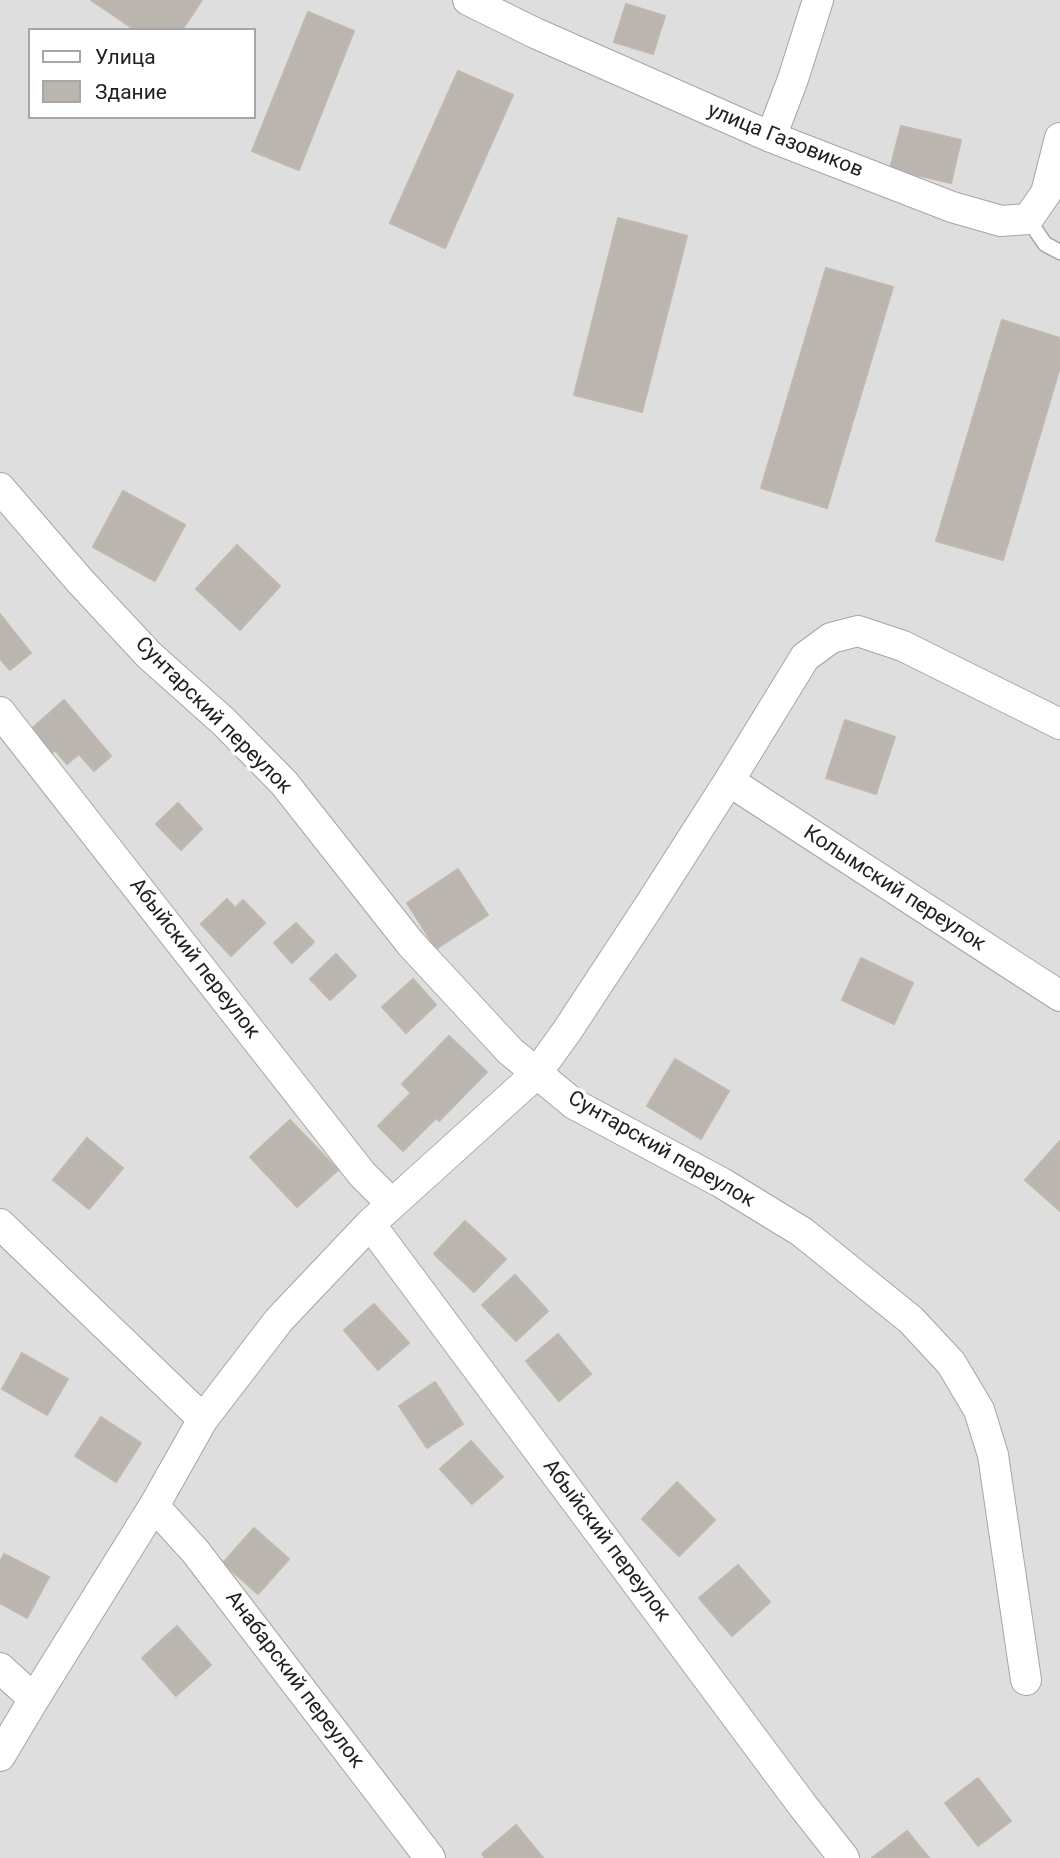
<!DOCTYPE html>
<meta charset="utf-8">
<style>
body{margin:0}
#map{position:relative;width:1060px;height:1858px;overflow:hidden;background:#f1efe9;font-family:Roboto,sans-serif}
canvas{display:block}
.legend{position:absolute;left:28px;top:28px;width:228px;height:91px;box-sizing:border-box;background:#fff;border:2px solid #a6a6a6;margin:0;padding:9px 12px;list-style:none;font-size:21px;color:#212121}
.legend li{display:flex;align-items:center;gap:14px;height:35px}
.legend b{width:35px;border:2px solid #a6a6a6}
</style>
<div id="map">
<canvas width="1060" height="1858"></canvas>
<ul class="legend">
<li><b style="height:9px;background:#fff"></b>Улица</li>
<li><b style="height:19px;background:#bab5ae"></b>Здание</li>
</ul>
</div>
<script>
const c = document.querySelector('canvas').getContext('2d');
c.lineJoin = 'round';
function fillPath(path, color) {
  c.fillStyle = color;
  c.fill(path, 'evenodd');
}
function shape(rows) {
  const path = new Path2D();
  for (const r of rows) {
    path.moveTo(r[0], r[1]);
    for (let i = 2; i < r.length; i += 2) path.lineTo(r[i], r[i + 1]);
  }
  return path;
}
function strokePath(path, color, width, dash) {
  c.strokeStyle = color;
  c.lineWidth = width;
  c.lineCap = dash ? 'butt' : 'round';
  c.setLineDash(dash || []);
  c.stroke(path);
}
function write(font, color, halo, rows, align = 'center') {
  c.font = font + ' Roboto,sans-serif';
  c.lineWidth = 7;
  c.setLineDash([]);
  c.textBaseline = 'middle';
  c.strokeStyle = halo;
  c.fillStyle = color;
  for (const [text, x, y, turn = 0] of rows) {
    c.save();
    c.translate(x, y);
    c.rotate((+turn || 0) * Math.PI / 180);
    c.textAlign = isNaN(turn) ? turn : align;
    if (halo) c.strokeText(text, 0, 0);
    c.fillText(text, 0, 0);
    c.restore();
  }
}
const residential = shape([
 [0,0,1060,0,1060,1858,0,1858],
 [30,30,254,30,254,117,30,117]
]);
const building = shape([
 [91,0,202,0,182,30,135,30,91,0],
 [626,4,665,16,653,54,614,42,626,4],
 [308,12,354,31,299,170,252,151,308,12],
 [458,71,513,95,445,248,390,223,458,71],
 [901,126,961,140,951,183,890,169,901,126],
 [618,218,687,236,642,412,574,395,618,218],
 [826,268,893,287,827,508,761,488,826,268],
 [1002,320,1060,338,1060,367,1003,560,936,541,1002,320],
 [123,491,185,525,155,581,93,547,123,491],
 [237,545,280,586,240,630,196,589,237,545],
 [0,614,31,653,10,670,0,659,0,614],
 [64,700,111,756,94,771,79,754,67,764,55,750,50,755,29,731,64,700],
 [845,720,895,737,876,794,826,778,845,720],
 [178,803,202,829,181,850,156,824,178,803],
 [458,869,488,915,436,949,407,903,458,869],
 [227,899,235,908,243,900,265,923,231,956,201,924,227,899],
 [296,923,314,942,292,963,274,943,296,923],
 [336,954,356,976,330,1000,310,979,336,954],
 [861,958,913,983,894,1024,842,1000,861,958],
 [413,979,436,1005,406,1033,382,1007,413,979],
 [449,1036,487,1072,439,1121,436,1118,403,1151,378,1126,411,1093,402,1084,449,1036],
 [675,1059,729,1091,701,1139,647,1106,675,1059],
 [290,1120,338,1170,297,1207,250,1157,290,1120],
 [87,1138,123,1168,89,1209,53,1180,87,1138],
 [1060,1141,1060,1211,1025,1180,1060,1141],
 [465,1221,506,1259,474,1292,434,1254,465,1221],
 [515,1275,548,1311,516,1341,482,1305,515,1275],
 [374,1304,409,1343,378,1370,344,1330,374,1304],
 [558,1334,591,1374,559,1401,526,1361,558,1334],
 [22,1353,68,1379,47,1415,2,1389,22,1353],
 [435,1382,463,1424,427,1448,399,1406,435,1382],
 [101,1417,141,1443,116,1482,75,1456,101,1417],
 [471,1441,503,1477,472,1504,440,1469,471,1441],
 [677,1482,715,1520,679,1556,642,1519,677,1482],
 [254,1528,289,1559,258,1594,223,1563,254,1528],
 [4,1554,49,1577,27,1618,0,1603,0,1562,4,1554],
 [738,1565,770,1602,732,1636,699,1598,738,1565],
 [177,1626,211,1665,176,1696,142,1658,177,1626],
 [978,1778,1011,1821,978,1846,945,1803,978,1778],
 [516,1825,543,1858,485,1858,482,1854,516,1825],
 [907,1831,929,1858,872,1858,907,1831]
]);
const service = shape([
 [1028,219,1045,244,1060,252]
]);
const minor = shape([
 [468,0,535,33,771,137,952,207,1001,221,1028,219,1046,193,1060,138],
 [771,137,793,79,818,0],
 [0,488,80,581,149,655,224,722,284,783,411,944,510,1051,574,1104,722,1183,802,1232,911,1320,951,1363,979,1410,993,1455,1026,1680],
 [0,712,362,1174,392,1204],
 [729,781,1060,996],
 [0,1224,203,1419],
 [370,1224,803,1806,844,1858],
 [154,1506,195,1551,430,1858],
 [0,1668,34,1699],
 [0,1756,34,1699,154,1506,203,1419,279,1320,370,1224,536,1074,567,1031,651,903,729,781,805,657,831,638,858,631,903,646,1060,724]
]);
const streetNames = [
 ["улица Газовиков",785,141,22],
 ["Сунтарский переулок",213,716,45],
 ["Колымский переулок",894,889,33],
 ["Абыйский переулок",194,959,52],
 ["Сунтарский переулок",661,1150,30],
 ["Абыйский переулок",606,1541,53],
 ["Анабарский переулок",294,1680,53]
];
fillPath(residential, '#dfdede');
fillPath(building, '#bab5ae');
strokePath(building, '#c1b8ac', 2);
strokePath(service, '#a5a5a5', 17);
strokePath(minor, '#a5a5a5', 32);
strokePath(service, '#fff', 14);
strokePath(minor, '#fff', 30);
write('21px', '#212121', '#fff', streetNames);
</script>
